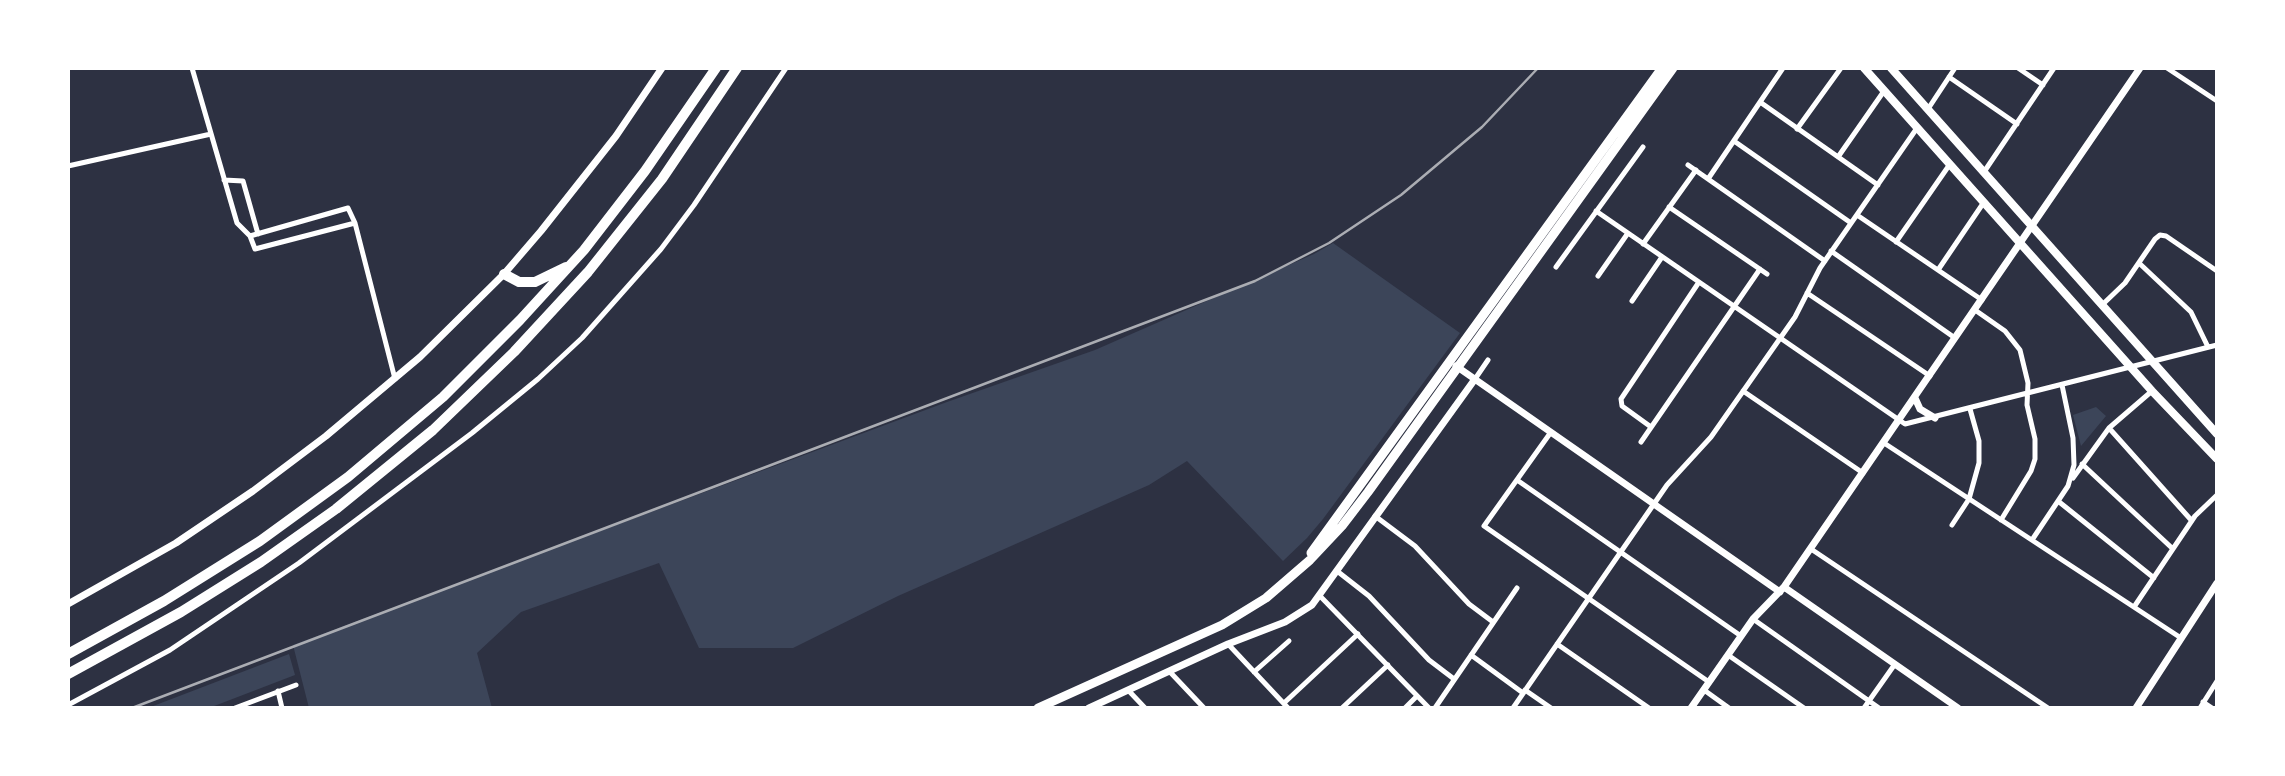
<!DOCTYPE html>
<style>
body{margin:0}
#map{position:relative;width:2285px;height:776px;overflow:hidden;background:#2d3142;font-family:"Libre Baskerville",serif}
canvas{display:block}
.frame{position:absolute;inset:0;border:70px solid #fff;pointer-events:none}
</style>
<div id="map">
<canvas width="2285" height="776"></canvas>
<div class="frame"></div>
</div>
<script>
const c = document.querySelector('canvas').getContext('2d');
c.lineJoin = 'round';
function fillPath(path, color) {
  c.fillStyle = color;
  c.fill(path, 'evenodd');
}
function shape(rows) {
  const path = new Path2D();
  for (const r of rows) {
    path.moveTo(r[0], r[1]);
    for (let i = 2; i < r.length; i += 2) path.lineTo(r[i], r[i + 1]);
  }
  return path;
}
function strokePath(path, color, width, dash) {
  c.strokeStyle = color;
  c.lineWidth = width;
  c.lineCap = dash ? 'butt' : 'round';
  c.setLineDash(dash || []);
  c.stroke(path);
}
const green = shape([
 [1333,243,1460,333,1323,519,1307,538,1283,561,1187,461,1149,485,898,596,793,648,699,648,659,563,521,612,477,653,492,708,309,708,293,645,947,402,1095,350,1314,254],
 [2096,407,2106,416,2081,446,2073,415],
 [289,654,295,675,209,708,148,708]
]);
const minor = shape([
 [192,68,237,223,250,236,255,249,355,223,395,379],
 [2018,68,2043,85],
 [2167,68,2217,101],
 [1949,77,2017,124],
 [1760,102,1878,185],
 [1928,109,1955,68],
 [1797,129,1841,68],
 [1734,141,1851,223],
 [1838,157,1884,91],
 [1688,165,1825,261],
 [68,166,211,134],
 [1984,172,2054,68],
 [1708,179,1783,68],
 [224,180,243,181,258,234],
 [1669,207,1767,274],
 [1596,211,1905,424,2217,345],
 [1857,215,1982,300],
 [250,236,348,208,355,223],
 [1896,242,1950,164],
 [1643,244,1696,170],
 [1831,251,1955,338],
 [2139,263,2191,312,2208,347],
 [1556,267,1643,147],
 [1938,270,1984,202],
 [1598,276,1628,233],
 [1807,293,1930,376],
 [1632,301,1662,257],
 [2102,305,2125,283,2155,239,2160,235,2166,236,2217,271],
 [1975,310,2005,331,2020,350,2028,383,2027,405,2035,439,2035,459,2031,471,2001,520],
 [1475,379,1488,360],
 [1743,391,1863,473],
 [1651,427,1622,406,1621,399,1699,282],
 [2109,428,2192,521],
 [1551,432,1484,526,1709,682],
 [1641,442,1760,269],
 [1884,443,2181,638],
 [2082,464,2173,549],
 [2073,478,2109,428,2152,391],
 [1517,480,1741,636],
 [2058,501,2154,578],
 [1375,516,1415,546,1469,604,1493,622],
 [1952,525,1969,499,1979,463,1979,441,1970,409],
 [2032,540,2068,486,2074,465,2073,438,2062,385],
 [1811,549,2048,708],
 [1337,571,1369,596,1429,660,1454,679],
 [1320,596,1429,708],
 [2134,607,2195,516,2217,495],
 [1753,619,1879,708],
 [1228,644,1288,708],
 [1557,644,1649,708],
 [1471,655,1523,693],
 [1728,655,1804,708],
 [1170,672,1204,708],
 [1254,672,1289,641],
 [1128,690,1145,708],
 [1525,690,1551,708],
 [1704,690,1729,708],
 [278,691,282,708],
 [2203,702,2212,708],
 [1284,703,1358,634],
 [68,705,170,650,299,563,472,433,538,379,582,338,661,249,694,205,786,68],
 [235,708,296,685],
 [1342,708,1388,665],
 [1405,708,1417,696],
 [1435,708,1517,588],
 [1513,708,1667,485,1711,437,1795,317,1820,268,1917,128],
 [1864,708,1895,664],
 [2200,708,2217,681]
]);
const tertiary = shape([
 [1456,366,1780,592],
 [1915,398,1920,409,1935,418],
 [1784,587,1958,708],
 [68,604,176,543,253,491,326,436,420,357,504,274,541,231,616,136,662,68],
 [1089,708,1228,644,1285,622,1312,605,1475,379],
 [1691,708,1753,619,1784,587,2140,68],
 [2136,708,2217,583]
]);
const secondary = shape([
 [1864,68,2152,391,2217,459],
 [1891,68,2217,434]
]);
const primary = shape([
 [1311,553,1662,68],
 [1038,708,1222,625,1266,598,1310,560,1342,526,1368,492,1673,68]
]);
const motorway = shape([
 [504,274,519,282,535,282,566,267],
 [68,654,164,601,260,541,348,477,443,397,520,320,584,250,645,171,716,68],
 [68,674,181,612,261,562,336,509,433,430,514,352,588,272,662,179,737,68]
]);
const rail = shape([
 [132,708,1255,281,1329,243,1401,195,1482,127,1538,68]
]);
fillPath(green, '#3c4559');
strokePath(minor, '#fff', 5);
strokePath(tertiary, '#fff', 7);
strokePath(secondary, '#fff', 8);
strokePath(primary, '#fff', 9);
strokePath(motorway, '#fff', 10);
strokePath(rail, '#abadb3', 2.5);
</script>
